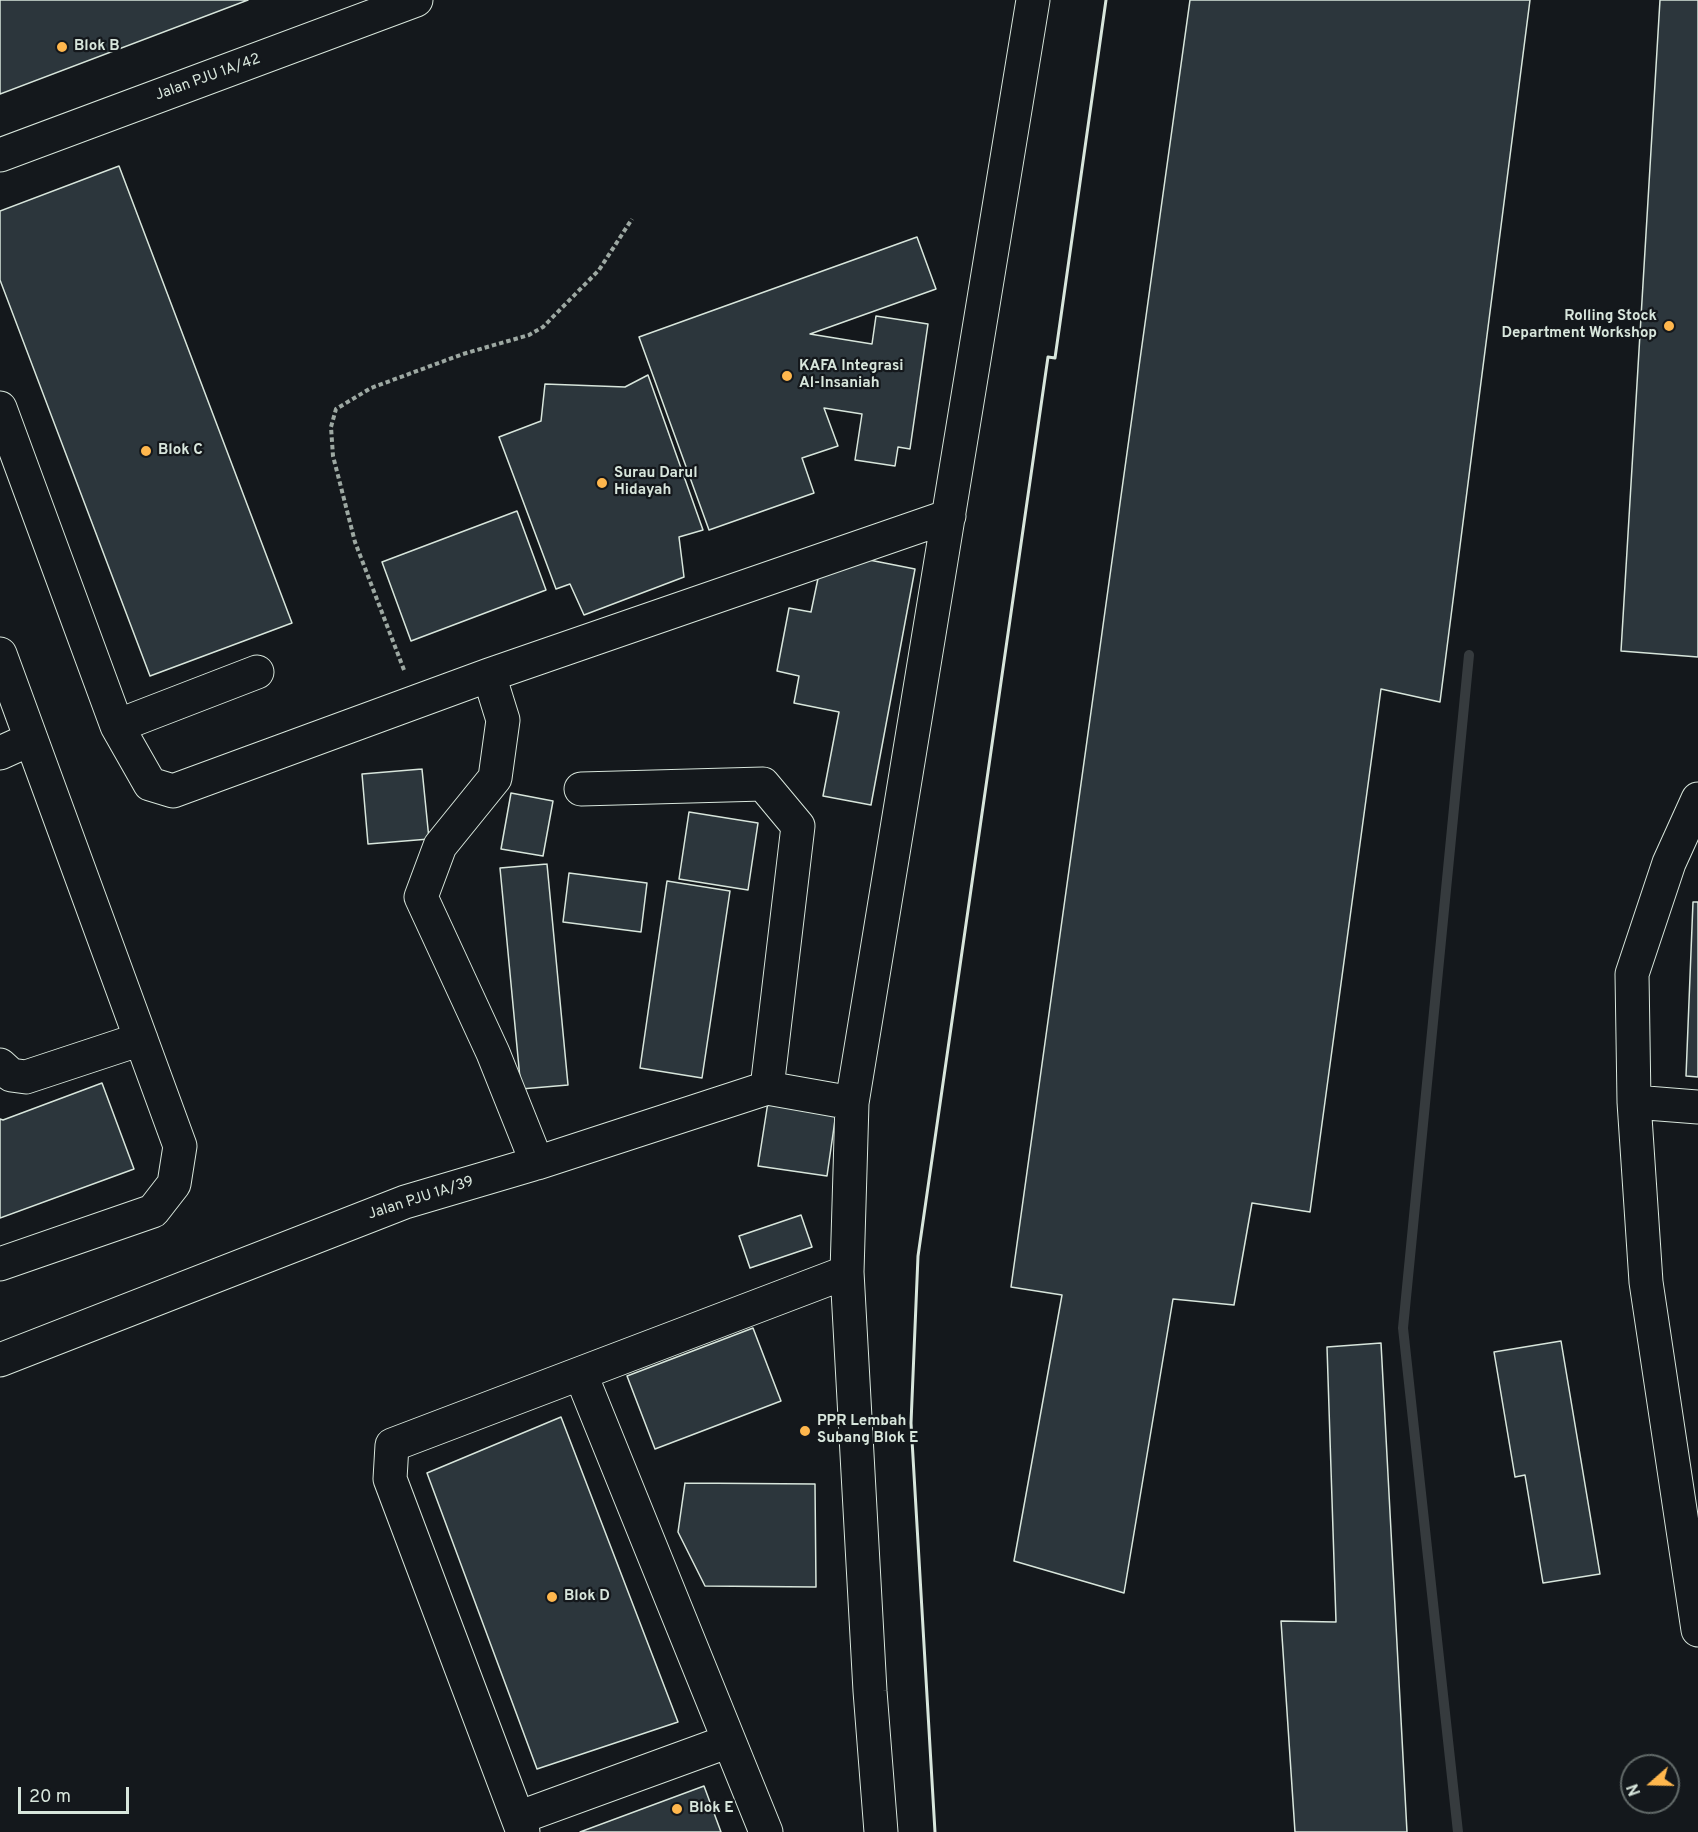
<!DOCTYPE html>
<style>
body{margin:0}
#map{position:relative;width:1698px;height:1832px;overflow:hidden;background:#14181c;font-family:Overpass,sans-serif}
canvas{display:block}
.north{position:absolute;left:1620px;top:1754px;width:60px;height:60px;box-sizing:border-box;background:#14181c;border:2px solid #626a69;border-radius:50%;rotate:250deg;font-size:16px;font-weight:700;line-height:24px;text-align:center;color:#d8e6dc}
.north::after{content:'';display:block;margin:auto;width:21px;height:27px;background:#ffb74d;clip-path:polygon(50% 0,100% 100%,50% 72%,0 100%)}
.scale{position:absolute;left:18px;top:1787px;width:111px;height:27px;box-sizing:border-box;border:3px solid #d8e6dc;border-top:0;padding-left:8px;font-size:18px;line-height:21px;white-space:nowrap;color:#d8e6dc;-webkit-text-stroke:4px #14181c;paint-order:stroke}
</style>
<div id="map">
<canvas width="1698" height="1832"></canvas>
<div class="north">N</div>
<div class="scale">20 m</div>
</div>
<script>
const c = document.querySelector('canvas').getContext('2d');
c.lineJoin = 'round';
function shape(rows) {
  const path = new Path2D();
  for (const r of rows) {
    path.moveTo(r[0], r[1]);
    for (let i = 2; i < r.length; i += 2) path.lineTo(r[i], r[i + 1]);
  }
  return path;
}
function strokePath(path, color, width, dash) {
  c.strokeStyle = color;
  c.lineWidth = width;
  c.lineCap = dash ? 'butt' : 'round';
  c.setLineDash(dash || []);
  c.stroke(path);
}
function fillPath(path, color) {
  c.fillStyle = color;
  c.fill(path, 'evenodd');
}
function write(font, color, halo, rows, align = 'center') {
  c.font = font + ' Overpass,sans-serif';
  c.lineWidth = 4.5;
  c.setLineDash([]);
  c.textBaseline = 'middle';
  c.strokeStyle = halo;
  c.fillStyle = color;
  for (const [text, x, y, turn = 0] of rows) {
    c.save();
    c.translate(x, y);
    c.rotate((+turn || 0) * Math.PI / 180);
    c.textAlign = isNaN(turn) ? turn : align;
    if (halo) c.strokeText(text, 0, 0);
    c.fillText(text, 0, 0);
    c.restore();
  }
}
const stream = shape([
 [1458,1832,1403,1328,1469,655]
]);
const building = shape([
 [0,0,248,0,0,94,0,0],
 [1190,0,1530,0,1440,702,1381,689,1310,1212,1252,1203,1234,1305,1173,1299,1124,1593,1014,1561,1062,1295,1011,1287,1190,0],
 [1660,0,1698,0,1698,657,1621,651,1660,0],
 [119,166,292,623,150,676,0,280,0,211,119,166],
 [917,237,936,289,810,334,872,344,876,316,928,324,910,449,898,447,895,466,855,460,862,414,824,408,838,446,802,458,814,493,709,530,639,337,917,237],
 [648,375,703,530,679,537,684,577,584,615,570,584,556,589,499,437,541,421,545,384,625,387,648,375],
 [517,511,546,590,411,641,382,562,517,511],
 [844,555,915,569,871,805,823,796,839,712,794,703,799,676,777,671,789,608,811,612,821,564,844,555],
 [422,769,429,839,368,844,362,774,422,769],
 [511,793,553,801,543,856,501,849,511,793],
 [689,812,758,823,748,890,679,879,689,812],
 [547,864,568,1085,521,1089,500,868,547,864],
 [569,873,647,883,641,932,563,922,569,873],
 [667,881,730,891,702,1078,640,1068,667,881],
 [1693,902,1698,902,1698,1077,1686,1076,1693,902],
 [102,1083,134,1169,0,1218,0,1119,3,1120,102,1083],
 [768,1102,836,1113,827,1176,758,1166,768,1102],
 [801,1215,812,1247,750,1268,739,1236,801,1215],
 [753,1328,781,1401,655,1449,627,1376,753,1328],
 [1561,1341,1600,1574,1543,1583,1525,1475,1515,1477,1494,1352,1561,1341],
 [1381,1343,1407,1832,1295,1832,1281,1621,1336,1622,1327,1347,1381,1343],
 [561,1417,678,1722,537,1769,427,1473,561,1417],
 [685,1483,815,1484,816,1587,705,1586,678,1532,685,1483],
 [704,1786,721,1832,580,1832,704,1786]
]);
const path = shape([
 [404,670,355,542,333,456,331,427,336,409,371,388,463,354,529,335,543,327,599,270,632,219]
]);
const minor = shape([
 [0,155,416,0],
 [0,408,117,726,150,784,173,791,489,675,949,516],
 [0,654,180,1146,174,1184,153,1211,0,1264],
 [489,675,503,720,495,778,440,846,421,897,493,1053,537,1163],
 [117,726,257,672],
 [0,753,31,739],
 [581,789,763,784,798,826,767,1088],
 [1698,799,1669,863,1632,974,1634,1102,1646,1282,1698,1630],
 [0,1065,11,1075,26,1077,141,1039],
 [1634,1102,1698,1107],
 [0,1360,405,1202,537,1163,767,1088,852,1103],
 [581,1375,766,1832],
 [518,1818,729,1741],
 [523,1832,390,1479,392,1445,847,1272],
 [881,1832,870,1691,847,1272,852,1103,1033,0]
]);
const wall = shape([
 [935,1832,911,1423,918,1256,1048,357,1055,358,1106,0]
]);
const markers = [
 [62,47,6,"#ffb74d"],
 [1669,326,6,"#ffb74d"],
 [787,376,6,"#ffb74d"],
 [146,451,6,"#ffb74d"],
 [602,483,6,"#ffb74d"],
 [805,1431,6,"#ffb74d"],
 [552,1597,6,"#ffb74d"],
 [677,1809,6,"#ffb74d"]
];
const poiNames = [
 ["Blok B",74,47],
 ["Rolling Stock",1657,317,"right"],
 ["Department Workshop",1657,334,"right"],
 ["KAFA Integrasi",799,367],
 ["Al-Insaniah",799,384],
 ["Blok C",158,451],
 ["Surau Darul",614,474],
 ["Hidayah",614,491],
 ["PPR Lembah",817,1422],
 ["Subang Blok E",817,1439],
 ["Blok D",564,1597],
 ["Blok E",689,1809]
];
const streetNames = [
 ["Jalan PJU 1A/42",208,78,-20],
 ["Jalan PJU 1A/39",421,1199,-18]
];
strokePath(stream, '#363b3e', 10);
fillPath(building, '#2c363c');
strokePath(building, '#d8e6dc', 1.5);
strokePath(minor, '#d8e6dc', 35);
strokePath(path, '#9da8a2', 4, [4.5, 3]);
strokePath(minor, '#14181c', 33);
strokePath(wall, '#d8e6dc', 3);
for (const [x, y, r, color] of markers) {
  const dot = new Path2D();
  dot.arc(x, y, r, 0, 2 * Math.PI);
  c.fillStyle = color;
  c.fill(dot);
  strokePath(dot, '#14181c', 2);
}
write('bold 15px', '#d8e6dc', '#14181c', poiNames, 'left');
write('15px', '#d8e6dc', '#14181c', streetNames);
</script>
